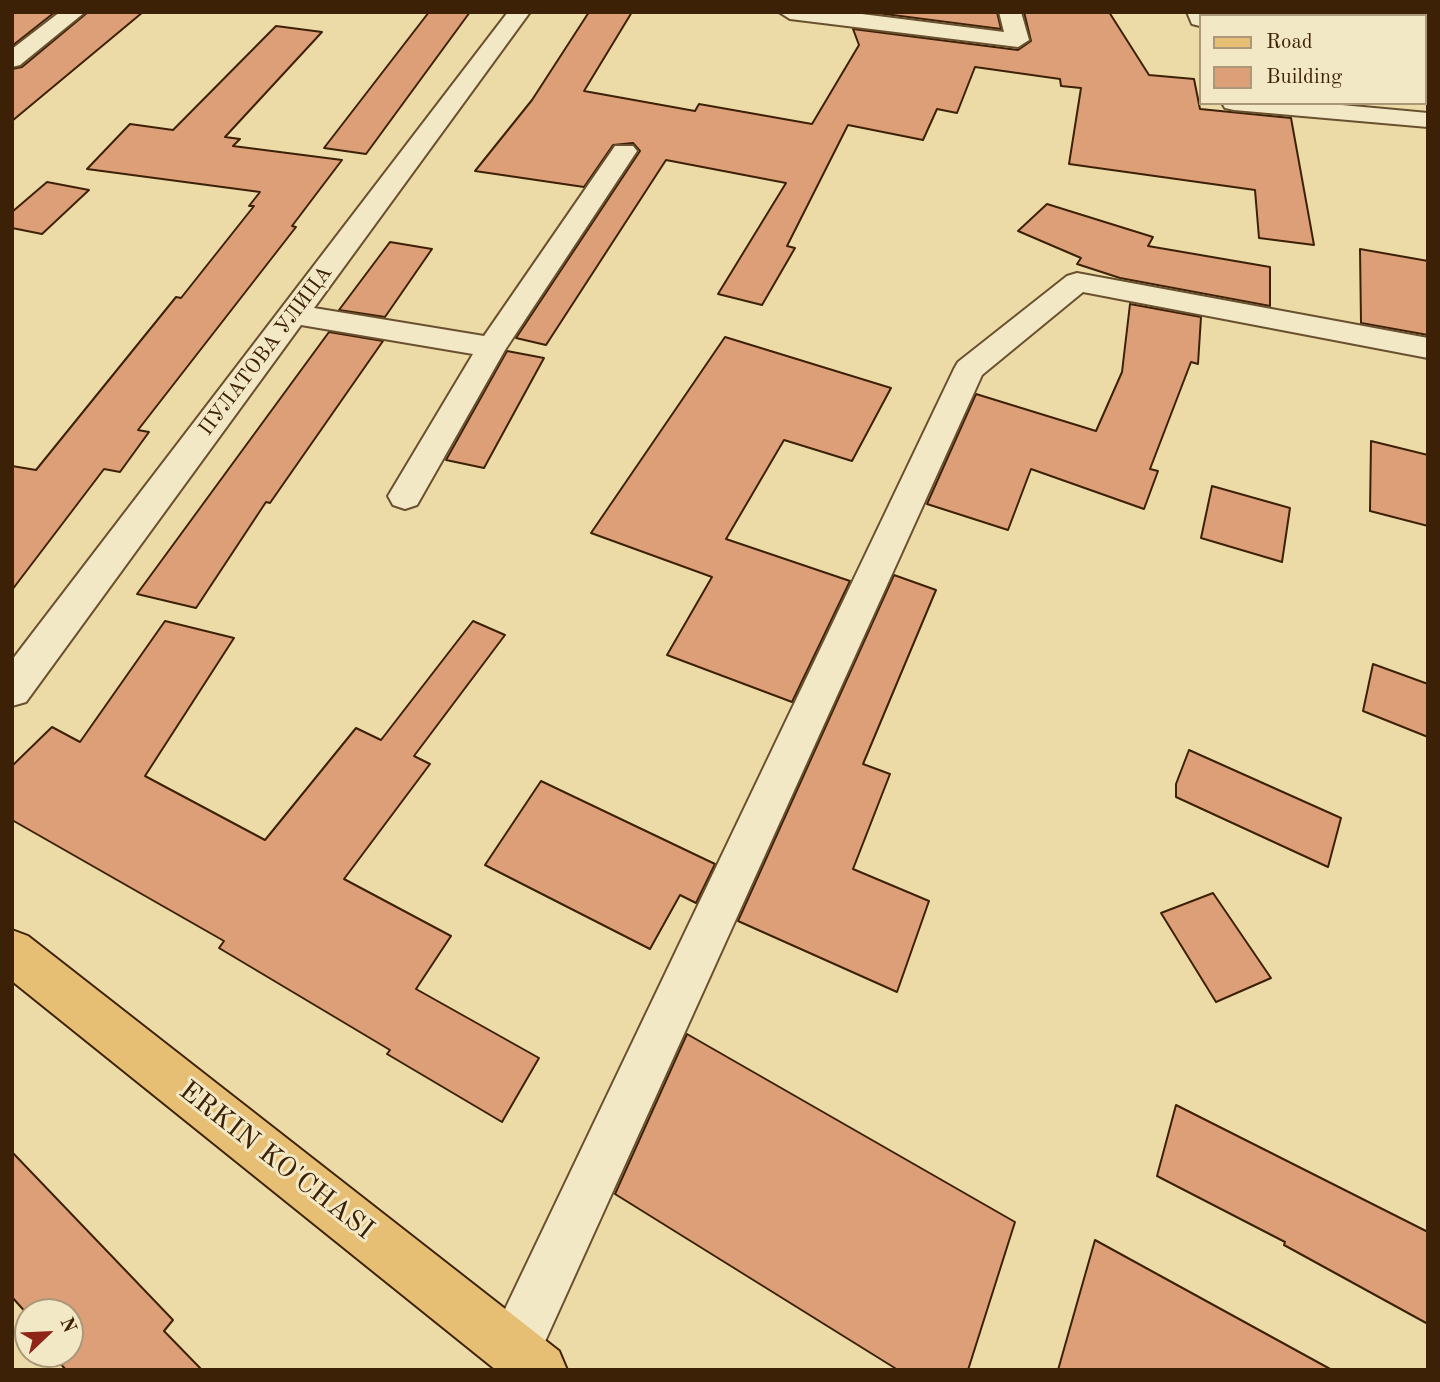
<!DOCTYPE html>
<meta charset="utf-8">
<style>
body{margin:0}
#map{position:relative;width:1440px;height:1382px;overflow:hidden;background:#ecdba7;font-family:"Old Standard TT",serif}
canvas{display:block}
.frame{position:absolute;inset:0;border:14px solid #3d2106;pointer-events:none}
.legend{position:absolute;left:1199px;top:14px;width:228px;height:91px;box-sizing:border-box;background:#f3e8c6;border:2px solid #aa9879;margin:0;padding:9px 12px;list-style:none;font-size:21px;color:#3d2106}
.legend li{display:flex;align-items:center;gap:14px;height:35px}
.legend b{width:35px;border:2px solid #aa9879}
.north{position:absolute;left:14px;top:1298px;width:70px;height:70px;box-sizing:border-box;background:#f3e8c6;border:2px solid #aa9879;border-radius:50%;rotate:67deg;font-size:19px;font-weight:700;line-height:28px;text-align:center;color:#3d2106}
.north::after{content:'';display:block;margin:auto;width:24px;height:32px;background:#8f2418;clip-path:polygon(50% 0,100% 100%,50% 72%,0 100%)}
</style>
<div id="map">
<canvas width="1440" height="1382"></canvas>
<div class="frame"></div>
<ul class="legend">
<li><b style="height:9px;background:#e6be74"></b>Road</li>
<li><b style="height:19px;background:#dd9f77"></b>Building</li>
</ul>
<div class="north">N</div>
</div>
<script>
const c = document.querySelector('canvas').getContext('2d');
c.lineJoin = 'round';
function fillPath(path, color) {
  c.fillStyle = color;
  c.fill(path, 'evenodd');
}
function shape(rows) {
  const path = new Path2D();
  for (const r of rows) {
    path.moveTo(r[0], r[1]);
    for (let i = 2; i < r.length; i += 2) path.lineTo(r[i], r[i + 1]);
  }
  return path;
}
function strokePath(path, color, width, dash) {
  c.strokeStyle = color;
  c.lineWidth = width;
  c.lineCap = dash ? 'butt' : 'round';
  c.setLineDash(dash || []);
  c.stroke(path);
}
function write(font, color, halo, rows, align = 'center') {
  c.font = font + ' "Old Standard TT",serif';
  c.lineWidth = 6;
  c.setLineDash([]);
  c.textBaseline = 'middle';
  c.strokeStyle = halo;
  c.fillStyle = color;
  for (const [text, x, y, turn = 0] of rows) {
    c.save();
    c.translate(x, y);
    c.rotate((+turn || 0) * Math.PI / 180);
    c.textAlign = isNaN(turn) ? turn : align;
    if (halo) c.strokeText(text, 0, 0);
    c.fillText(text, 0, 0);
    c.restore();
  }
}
const building = shape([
 [12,12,55,12,12,46,12,12],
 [88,12,143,12,12,121,12,69,22,67,88,12],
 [429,12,470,12,366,154,324,148,429,12],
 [589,12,632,12,584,91,695,111,699,104,812,124,859,45,853,29,1018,50,1031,41,1024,12,1109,12,1149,75,1194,79,1200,109,1291,118,1314,245,1259,238,1255,190,1069,164,1081,88,1061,86,1060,79,975,67,957,113,937,109,923,140,848,125,787,246,795,248,762,305,718,294,786,183,666,160,546,345,516,338,640,151,633,143,613,145,584,187,475,171,532,100,589,12],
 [869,12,997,12,1001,29,869,12],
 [276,26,322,32,225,137,240,139,233,146,342,160,292,226,296,227,138,430,149,432,120,472,104,469,12,590,12,466,36,470,176,297,181,298,254,206,249,206,260,192,87,169,130,124,173,130,276,26],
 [47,182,89,190,42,234,12,228,12,212,47,182],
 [1047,204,1153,237,1148,246,1270,267,1270,306,1120,278,1077,264,1081,258,1018,231,1047,204],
 [390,242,432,249,385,317,339,310,390,242],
 [1360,249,1428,261,1428,335,1361,323,1360,249],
 [1130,304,1201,317,1198,364,1191,362,1150,469,1158,471,1144,509,1031,469,1008,530,927,504,976,394,1096,431,1122,372,1130,304],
 [329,332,383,341,270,503,266,502,196,608,137,594,329,332],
 [725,337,891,388,852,461,784,440,726,539,850,581,792,702,667,655,712,577,591,533,725,337],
 [507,351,544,358,484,468,446,460,507,351],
 [1371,441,1428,455,1428,526,1370,511,1371,441],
 [1212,486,1290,508,1282,562,1201,538,1212,486],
 [894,575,936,590,863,764,890,774,853,869,929,901,897,992,738,921,894,575],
 [165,621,234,638,145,776,265,840,356,728,381,740,473,621,505,635,414,756,430,764,344,879,451,936,416,989,539,1058,502,1122,387,1054,390,1050,219,948,224,941,12,820,12,766,52,727,80,742,165,621],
 [1373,664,1428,684,1428,737,1363,711,1373,664],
 [1189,750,1341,818,1328,867,1176,797,1176,784,1189,750],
 [541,781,715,864,696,903,680,895,650,949,485,865,541,781],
 [1213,893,1271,978,1216,1002,1161,913,1213,893],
 [687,1034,1015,1222,968,1370,898,1370,615,1194,687,1034],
 [1176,1105,1428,1232,1428,1324,1284,1245,1285,1242,1157,1176,1176,1105],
 [12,1152,173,1320,164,1331,202,1370,66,1370,52,1354,70,1354,70,1312,28,1312,28,1315,12,1297,12,1152],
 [1095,1240,1332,1370,1058,1370,1095,1240]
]);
const minor = shape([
 [60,12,85,12,20,65,12,67,12,49,60,12],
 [508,12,530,12,314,308,484,336,615,146,633,146,637,151,505,350,417,505,405,509,393,505,388,496,473,354,301,325,26,702,12,706,12,660,508,12],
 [779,12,846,12,1004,32,999,12,1021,12,1029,40,1018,47,790,19,779,12],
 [1187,12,1209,12,1210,16,1200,16,1200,26,1192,24,1187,12],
 [1222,103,1320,103,1428,113,1428,127,1234,110,1225,108,1222,103],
 [1077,273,1428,338,1428,358,1083,292,982,375,533,1368,495,1368,487,1349,495,1330,954,369,958,362,1067,276,1077,273]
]);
const major = shape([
 [12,930,28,936,559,1351,567,1370,496,1370,12,981,12,930]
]);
const farStreetnames = [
 ["ПУЛАТОВА УЛИЦА",266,351,-53]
];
const nearStreetnames = [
 ["ERKIN KO'CHASI",276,1161,38]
];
fillPath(building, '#dd9f77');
strokePath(building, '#3d2106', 2);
strokePath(minor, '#69502e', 4);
strokePath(major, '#3d2106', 4);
fillPath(minor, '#f3e8c6');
fillPath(major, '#e6be74');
write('21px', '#3d2106', '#f3e8c6', farStreetnames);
write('28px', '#3d2106', '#f3e8c6', nearStreetnames);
</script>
